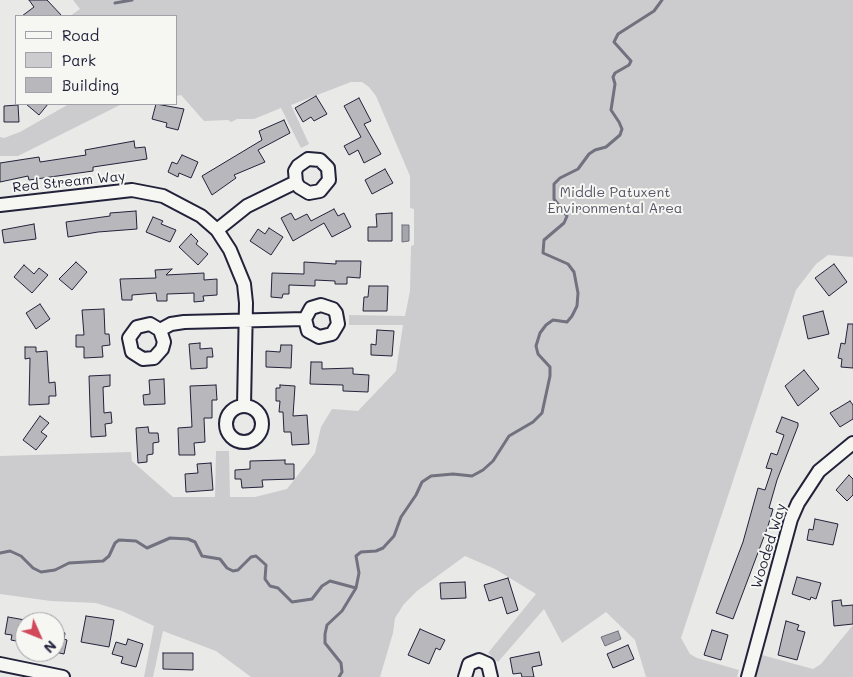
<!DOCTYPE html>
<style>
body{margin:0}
#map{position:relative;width:853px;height:677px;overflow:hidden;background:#e9e9e7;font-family:Mali,sans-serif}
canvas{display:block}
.legend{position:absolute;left:15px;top:15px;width:162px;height:90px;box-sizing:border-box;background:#f6f6f2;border:1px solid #a1a1a9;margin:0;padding:6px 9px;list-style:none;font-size:15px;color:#22223b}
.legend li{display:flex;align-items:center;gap:10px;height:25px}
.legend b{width:25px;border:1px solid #a1a1a9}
.north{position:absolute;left:15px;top:612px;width:50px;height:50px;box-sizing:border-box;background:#f6f6f2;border:1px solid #a1a1a9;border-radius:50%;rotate:134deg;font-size:14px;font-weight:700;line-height:20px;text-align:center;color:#22223b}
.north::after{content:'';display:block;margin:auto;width:18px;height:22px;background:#d1495b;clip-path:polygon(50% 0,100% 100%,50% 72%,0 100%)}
</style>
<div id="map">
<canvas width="853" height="677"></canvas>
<ul class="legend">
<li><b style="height:6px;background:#f6f6f2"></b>Road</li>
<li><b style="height:14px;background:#ccccce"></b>Park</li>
<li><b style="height:14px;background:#b8b8bc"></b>Building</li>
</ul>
<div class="north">N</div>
</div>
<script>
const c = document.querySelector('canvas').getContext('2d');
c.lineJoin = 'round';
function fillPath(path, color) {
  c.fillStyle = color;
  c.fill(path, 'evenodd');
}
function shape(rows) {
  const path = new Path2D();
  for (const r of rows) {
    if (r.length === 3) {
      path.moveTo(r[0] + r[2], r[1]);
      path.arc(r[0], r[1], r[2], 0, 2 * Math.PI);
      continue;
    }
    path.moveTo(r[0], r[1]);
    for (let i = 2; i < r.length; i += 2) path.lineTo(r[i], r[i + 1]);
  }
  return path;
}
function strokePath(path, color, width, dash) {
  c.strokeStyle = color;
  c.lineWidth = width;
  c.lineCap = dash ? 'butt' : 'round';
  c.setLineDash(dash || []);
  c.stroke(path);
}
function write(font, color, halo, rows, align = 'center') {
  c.font = font + ' Mali,sans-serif';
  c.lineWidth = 4;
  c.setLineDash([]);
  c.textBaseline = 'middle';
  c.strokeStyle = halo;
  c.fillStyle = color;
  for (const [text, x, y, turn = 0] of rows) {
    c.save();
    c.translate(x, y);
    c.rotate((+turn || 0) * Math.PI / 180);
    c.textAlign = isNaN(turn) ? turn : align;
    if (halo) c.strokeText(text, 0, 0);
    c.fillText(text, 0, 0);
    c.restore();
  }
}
const green = shape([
 [73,0,853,0,853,257,828,255,816,264,796,290,681,638,690,654,697,658,739,670,737,677,646,677,635,640,606,612,562,643,544,609,498,662,488,653,536,594,495,569,465,556,417,591,404,604,395,618,393,633,380,677,251,677,216,651,163,631,153,677,144,677,154,626,122,611,96,603,51,601,0,594,0,456,131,452,132,461,173,497,215,497,216,451,229,451,230,497,255,497,287,489,315,453,321,427,332,409,358,411,396,371,403,325,349,325,349,315,405,316,410,291,411,246,414,245,414,209,410,208,410,176,376,96,369,87,362,82,351,82,291,105,309,144,301,148,281,108,254,119,237,119,231,122,228,120,204,121,181,95,176,96,176,16,70,16,80,9],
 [69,104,122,104,18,156,0,156,0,137,4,138,20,132],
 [853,625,853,677,756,677,762,655,813,669,821,664]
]);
const water = shape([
 [402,225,409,225,409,241,402,242,402,225],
 [618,631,621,639,605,646,601,637,618,631]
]);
const stream = shape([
 [115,3,132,0],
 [0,553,10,551,21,556,33,568,41,572,55,570,69,563,103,561,109,556,115,543,119,540,136,541,147,548,170,538,188,539,195,542,202,556,220,559,227,568,233,571,238,570,251,557,256,556,266,565,265,579,270,586,278,588,292,602,312,599,322,586,330,581,356,588],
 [339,677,342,672,341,663,325,643,325,634,327,625,342,611,356,588,359,573,356,556,361,552,376,551,383,548,394,536,401,517,416,495,422,482,431,476,453,474,472,476,483,470,493,461,509,436,533,422,542,413,550,376,550,367,538,354,536,346,540,333,546,325,553,320,567,322,572,316,577,306,578,293,574,272,568,264,543,253,544,240,564,223,567,216,554,199,554,184,560,178,578,169,589,154,595,150,606,147,620,135,622,129,619,122,611,110,615,84,613,77,615,73,629,65,631,61,614,42,618,34,654,11,662,0]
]);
const building = shape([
 [29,0,47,0,62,16,22,16,34,7,29,0],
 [316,96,327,114,314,121,311,117,303,122,295,108,316,96],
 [359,98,371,121,364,124,381,154,364,163,358,150,349,155,344,146,361,137,344,106,359,98],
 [26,104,48,104,39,115,26,104],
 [156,104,184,109,178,130,166,127,167,123,152,119,156,104],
 [18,105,19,122,4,122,4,106,18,105],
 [284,120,290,133,258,150,265,162,234,175,236,178,212,195,202,176,262,140,259,131,284,120],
 [134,141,135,148,145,147,147,159,93,167,93,171,29,180,28,176,0,182,0,163,39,157,40,162,86,155,85,150,134,141],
 [182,155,198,162,191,178,179,173,178,177,168,172,172,162,177,164,182,155],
 [385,169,393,183,372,194,365,180,385,169],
 [334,209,338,216,344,213,351,227,332,237,324,223,293,241,281,218,291,213,295,220,307,214,311,221,334,209],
 [136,211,137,229,98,232,68,237,66,222,110,216,110,213,136,211],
 [392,213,392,241,368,241,368,227,377,227,376,214,392,213],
 [153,217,163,221,161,224,176,230,170,242,146,232,153,217],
 [34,224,36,239,4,243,2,230,34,224],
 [269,228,283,237,271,255,250,241,258,229,265,234,269,228],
 [191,234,198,241,196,244,208,254,198,265,179,247,191,234],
 [336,261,361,261,360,278,347,277,347,284,335,284,335,281,315,280,315,286,289,285,289,294,283,294,282,298,271,297,272,273,304,274,304,262,336,264,336,261],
 [76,262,87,272,72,290,59,279,76,262],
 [834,264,847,282,829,296,815,278,834,264],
 [24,265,34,274,39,268,48,275,32,293,14,277,24,265],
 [172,269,166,275,204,273,204,280,217,279,217,295,203,296,204,301,194,302,194,293,167,294,167,301,157,301,156,293,132,295,132,300,122,300,120,279,156,278,155,270,172,269],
 [369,286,388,286,387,311,363,311,364,297,368,297,369,286],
 [40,304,50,319,36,329,26,313,40,304],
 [104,309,105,334,109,334,110,345,102,346,103,357,84,358,84,347,76,347,76,335,84,335,82,310,104,309],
 [823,311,829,334,808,339,803,316,823,311],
 [848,324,853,324,853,368,841,367,842,359,838,358,841,343,845,344,848,324],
 [377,330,394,331,392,356,371,355,371,344,376,345,377,330],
 [200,343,200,349,212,348,213,357,207,357,207,368,191,369,189,344,200,343],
 [281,345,292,345,291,368,266,367,266,351,280,352,281,345],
 [25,347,36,347,36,352,47,351,49,383,55,382,56,396,49,396,49,404,29,405,30,358,25,359,25,347],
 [311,362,322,362,322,369,353,368,353,374,369,375,368,392,343,391,343,385,310,384,311,362],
 [804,370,819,389,798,406,785,386,804,370],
 [110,375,110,386,103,387,104,413,111,412,112,423,105,424,106,436,91,437,89,376,110,375],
 [164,379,165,404,144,405,143,395,150,394,149,380,164,379],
 [216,385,217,400,212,400,212,418,204,418,205,442,194,443,195,455,179,455,178,428,192,427,190,386,216,385],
 [280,385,295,386,293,416,307,415,309,444,292,445,291,432,284,432,283,412,279,412,280,401,276,401,276,388,280,388,280,385],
 [850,401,853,405,853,419,840,427,830,413,850,401],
 [40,416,49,423,41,432,47,436,36,450,23,440,40,416],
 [782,417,798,423,798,426,777,480,769,508,773,509,768,526,733,619,716,613,743,542,758,488,765,490,772,469,766,468,771,453,777,455,784,435,776,432,782,417],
 [148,427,149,433,158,433,159,442,153,443,153,454,147,455,147,462,138,463,136,428,148,427],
 [285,460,285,464,294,464,294,479,262,480,263,487,242,488,241,479,235,479,235,470,250,469,250,461,285,460],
 [211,463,213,490,186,492,185,474,198,473,197,464,211,463],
 [849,475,853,479,853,495,847,501,836,490,849,475],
 [815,519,838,524,833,545,807,540,809,529,813,530,815,519],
 [797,577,821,583,816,599,811,597,810,600,792,594,797,577],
 [508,578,518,610,507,614,502,597,489,601,484,585,508,578],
 [465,582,466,598,441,599,440,583,465,582],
 [841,600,842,606,853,605,853,624,834,626,832,601,841,600],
 [86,616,114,620,109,647,81,642,86,616],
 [8,617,25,620,25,638,22,638,21,642,11,640,12,635,5,634,8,617],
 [786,621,799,625,797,630,805,632,797,660,778,655,786,621],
 [420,629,445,640,440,650,436,648,429,664,408,655,420,629],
 [55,630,65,633,64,639,67,640,64,654,55,652,55,630],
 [712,630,728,635,721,660,704,655,712,630],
 [128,639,143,644,136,667,121,663,123,657,112,654,116,642,126,645,128,639],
 [628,645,634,659,613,668,607,654,628,645],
 [539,652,542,665,532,667,534,677,522,677,521,673,513,674,510,658,539,652],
 [163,653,193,653,193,670,163,669,163,653]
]);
const minor = shape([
 [0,205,132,190,163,196,201,216,217,230,230,250,244,284,246,303,244,406],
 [217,230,247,206,296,182,299,187,309,193,320,191,329,180,328,168,320,160,308,159,298,166,295,171,296,182],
 [160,330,150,324,137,327,129,338,132,352,143,359,154,358,162,349,164,342,160,330,171,324,184,322,305,319,308,331,319,337,332,334,338,324,336,313,333,309,321,305,311,308,305,319],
 [244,424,18],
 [0,664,63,677],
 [465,677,469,664,479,660,488,664,491,677],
 [748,677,791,519,798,503,819,471,853,443]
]);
const streetNames = [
 ["Red Stream Way",69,182,-6],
 ["Wooded Way",769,546,-73]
];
const parkNames = [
 ["Middle Patuxent",615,193],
 ["Environmental Area",615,209]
];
fillPath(green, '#ccccce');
fillPath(water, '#a5a5ac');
strokePath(water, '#71717f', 1);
strokePath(stream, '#71717f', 3);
fillPath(building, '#b8b8bc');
strokePath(building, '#22223b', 1);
strokePath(minor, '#22223b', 16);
strokePath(minor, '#f6f6f2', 12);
write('14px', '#22223b', '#f6f6f2', streetNames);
write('14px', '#555567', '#f6f6f2', parkNames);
</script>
